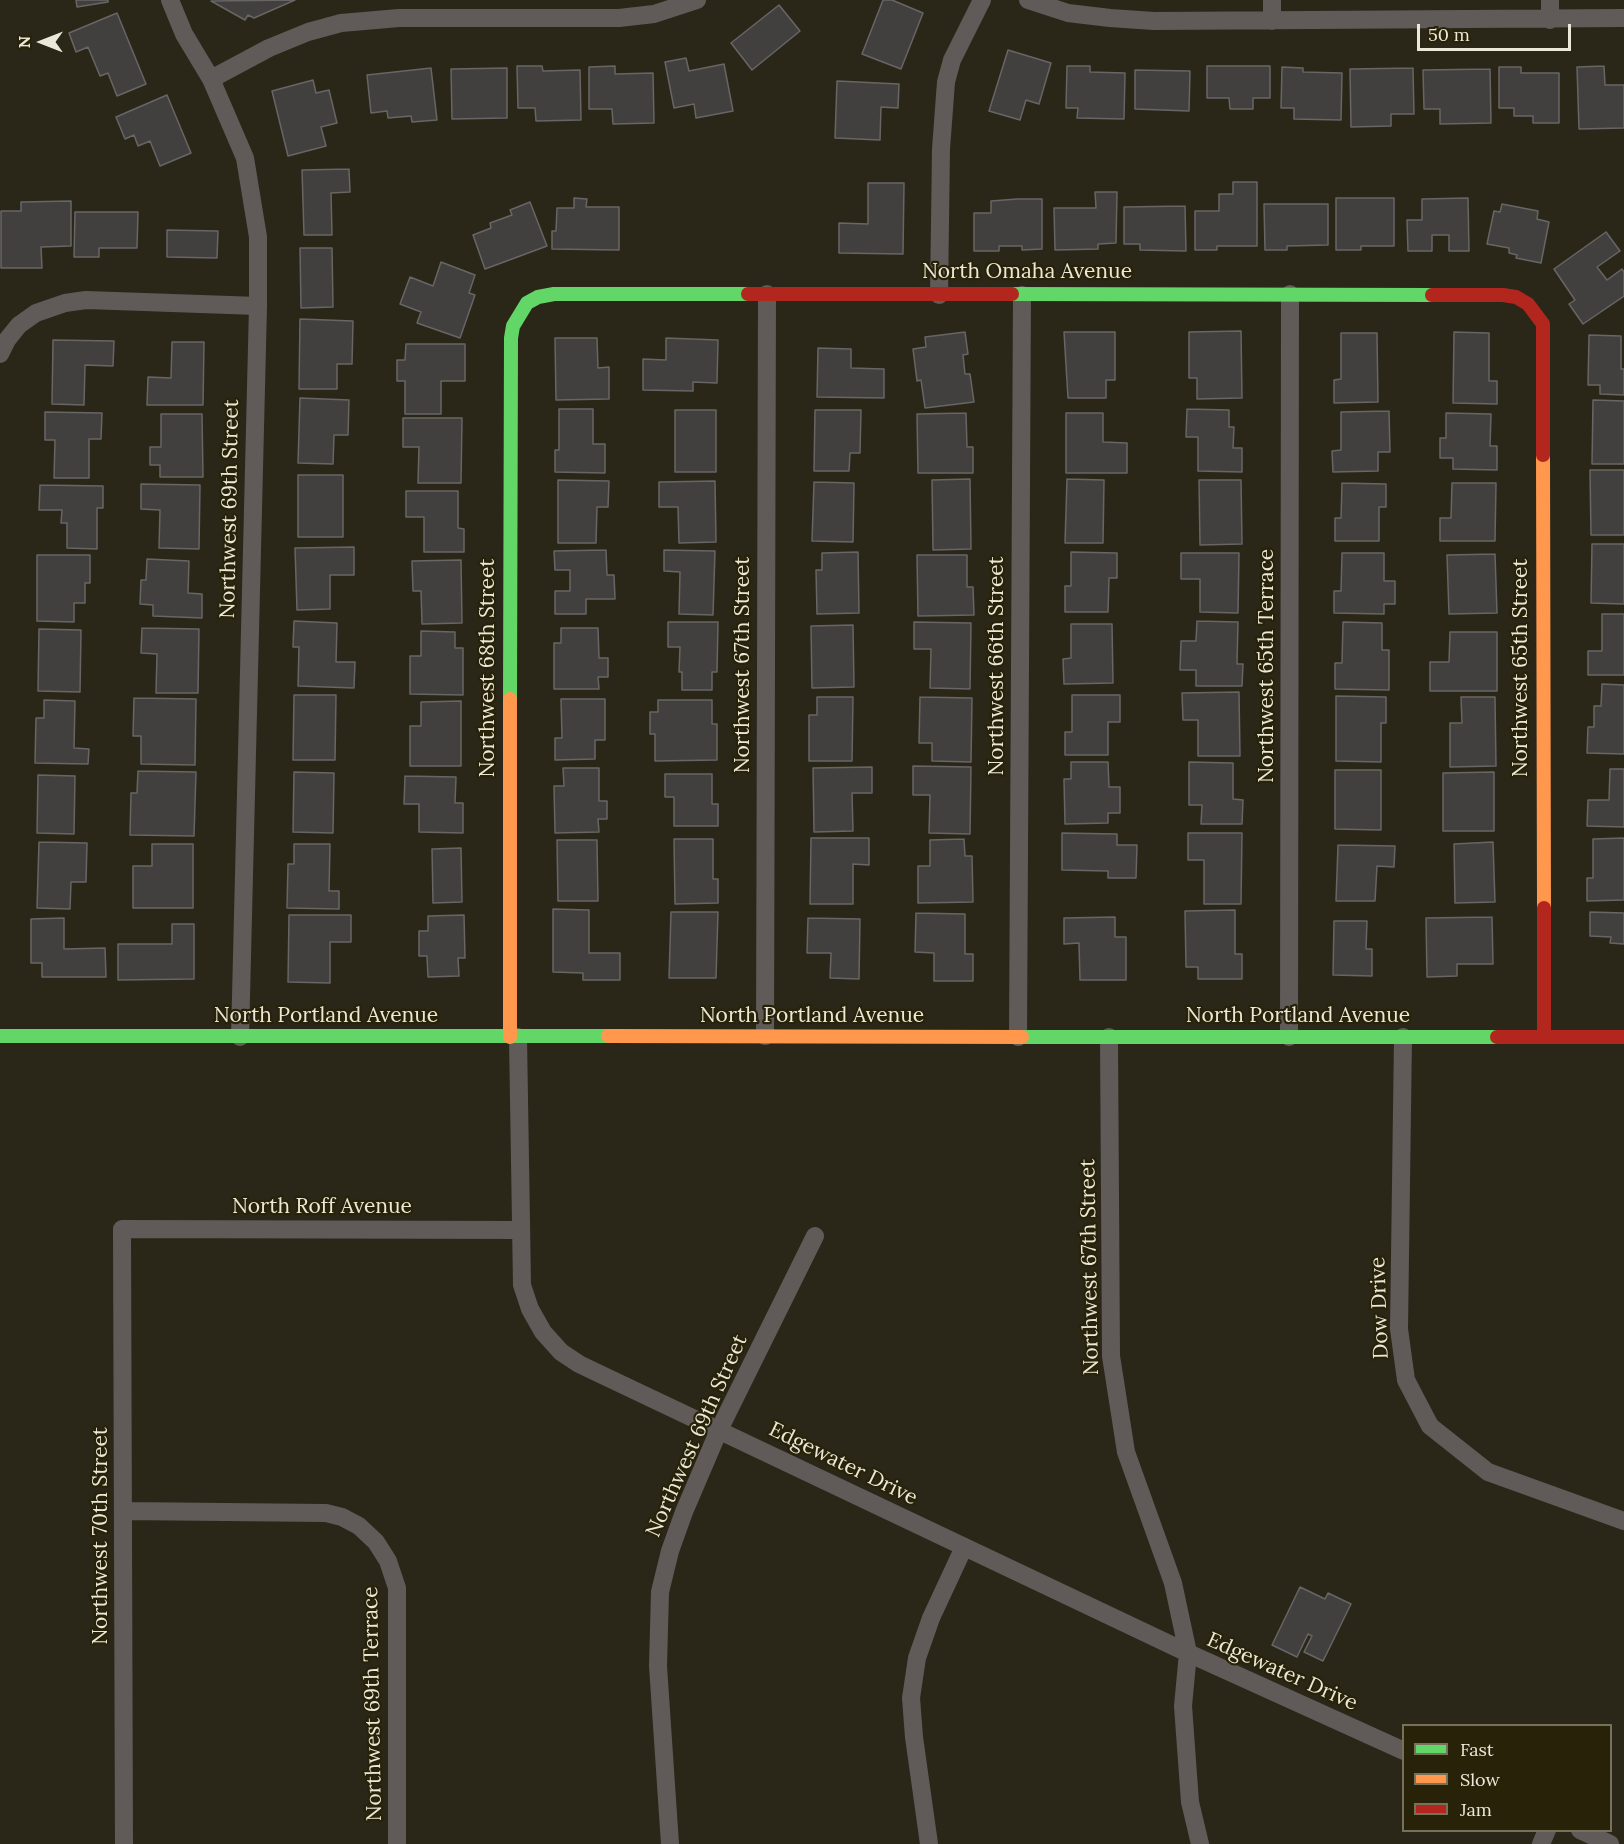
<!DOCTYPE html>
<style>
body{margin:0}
#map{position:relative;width:1624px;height:1844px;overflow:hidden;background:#2a2719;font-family:Lora,serif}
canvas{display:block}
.legend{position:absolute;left:1402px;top:1724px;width:210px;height:108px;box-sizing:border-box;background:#272208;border:2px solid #75715b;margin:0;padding:8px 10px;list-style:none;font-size:18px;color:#eae8d8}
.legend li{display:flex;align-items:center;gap:12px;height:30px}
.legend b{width:30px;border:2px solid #75715b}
.north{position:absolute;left:12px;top:12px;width:60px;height:60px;-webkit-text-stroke:4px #272208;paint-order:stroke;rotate:270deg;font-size:16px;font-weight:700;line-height:24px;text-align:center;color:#eae8d8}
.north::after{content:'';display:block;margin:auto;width:21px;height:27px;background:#eae8d8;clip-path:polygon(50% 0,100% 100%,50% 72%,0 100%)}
.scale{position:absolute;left:1417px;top:24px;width:154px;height:27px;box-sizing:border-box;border:3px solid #eae8d8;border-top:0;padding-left:8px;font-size:18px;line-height:21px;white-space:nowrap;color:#eae8d8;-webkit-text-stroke:4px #272208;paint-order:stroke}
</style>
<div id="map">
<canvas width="1624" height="1844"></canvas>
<ul class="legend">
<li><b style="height:8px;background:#63d668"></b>Fast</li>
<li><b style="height:8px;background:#ff974d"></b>Slow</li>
<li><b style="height:8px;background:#b3261e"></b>Jam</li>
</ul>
<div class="north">N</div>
<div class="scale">50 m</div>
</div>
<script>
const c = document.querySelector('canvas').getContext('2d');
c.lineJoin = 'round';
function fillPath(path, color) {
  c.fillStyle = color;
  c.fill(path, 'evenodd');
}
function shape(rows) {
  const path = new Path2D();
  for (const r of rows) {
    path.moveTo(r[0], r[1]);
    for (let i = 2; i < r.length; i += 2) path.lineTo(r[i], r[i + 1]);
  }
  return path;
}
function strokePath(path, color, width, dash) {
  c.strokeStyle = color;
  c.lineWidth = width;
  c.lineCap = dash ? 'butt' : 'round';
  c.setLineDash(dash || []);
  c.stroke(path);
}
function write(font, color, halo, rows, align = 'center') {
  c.font = font + ' Lora,serif';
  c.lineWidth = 4.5;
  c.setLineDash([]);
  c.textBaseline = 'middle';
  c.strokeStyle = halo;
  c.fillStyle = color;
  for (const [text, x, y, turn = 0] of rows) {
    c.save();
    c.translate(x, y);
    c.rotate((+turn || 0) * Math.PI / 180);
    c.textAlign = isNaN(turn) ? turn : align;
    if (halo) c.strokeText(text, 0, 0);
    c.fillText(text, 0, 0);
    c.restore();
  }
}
const building = shape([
 [76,0,108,0,108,2,77,7,76,0],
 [295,0,254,18,248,15,245,20,211,1,295,0],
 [883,0,892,0,923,13,901,69,862,54,883,0],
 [779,5,800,31,752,70,731,43,779,5],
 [117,13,146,84,117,96,108,73,100,76,88,47,76,52,69,33,117,13],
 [1008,50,1051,63,1039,104,1026,100,1020,120,989,111,1008,50],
 [686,58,689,71,724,64,733,111,696,118,694,104,674,108,665,62,686,58],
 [517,66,542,66,543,71,580,70,581,120,536,121,535,108,518,108,517,66],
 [615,66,615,74,653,73,654,123,613,124,612,109,589,109,589,67,615,66],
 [1067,66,1090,66,1090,72,1125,73,1124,119,1077,118,1078,108,1066,108,1067,66],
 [1207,66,1270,66,1270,98,1253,98,1253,109,1230,109,1229,98,1207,98,1207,66],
 [1604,66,1605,85,1624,85,1624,128,1579,129,1577,67,1604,66],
 [1282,67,1303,68,1303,72,1342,73,1341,120,1294,119,1294,108,1281,108,1282,67],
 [1499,67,1521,67,1521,73,1559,73,1559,123,1533,123,1533,116,1514,116,1514,108,1499,108,1499,67],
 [431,68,437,120,412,122,411,116,388,118,387,111,371,113,367,75,431,68],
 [507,68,507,118,452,119,451,69,507,68],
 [1413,68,1414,114,1391,114,1391,126,1351,127,1350,69,1413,68],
 [1490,69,1491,123,1440,124,1440,109,1424,109,1423,70,1490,69],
 [1135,70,1190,71,1189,111,1135,109,1135,70],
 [313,80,316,93,329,90,337,123,321,127,326,146,288,156,272,91,313,80],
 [837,81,899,84,898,108,881,107,880,140,835,138,837,81],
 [167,95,191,153,160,166,150,141,138,146,134,135,125,139,116,117,167,95],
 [349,169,350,192,331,193,332,235,304,235,302,170,349,169],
 [1233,182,1257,182,1257,246,1217,246,1217,250,1195,250,1195,211,1219,211,1219,194,1233,194,1233,182],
 [868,183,904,183,903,254,839,253,839,223,868,224,868,183],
 [1095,192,1117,192,1116,243,1098,244,1098,249,1055,250,1054,208,1096,208,1095,192],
 [574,198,587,199,586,207,619,207,619,250,552,249,552,231,556,231,557,208,574,208,574,198],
 [1336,198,1394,198,1394,246,1361,246,1361,250,1336,250,1336,198],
 [1468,198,1469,251,1449,251,1449,235,1432,235,1432,251,1408,251,1407,220,1422,220,1422,199,1468,198],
 [1017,199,1042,199,1042,249,1022,250,1022,246,999,246,999,251,974,251,974,213,991,213,991,201,1017,199],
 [71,201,71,246,41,247,42,268,1,268,1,211,21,211,21,202,71,201],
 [530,202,547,246,485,269,473,235,491,228,490,223,512,215,510,210,530,202],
 [1264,204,1328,204,1328,245,1287,246,1287,250,1265,250,1264,204],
 [1502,204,1538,211,1537,219,1549,222,1541,263,1516,258,1517,255,1509,253,1509,248,1487,244,1494,211,1500,212,1502,204],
 [1185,206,1186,251,1140,250,1140,244,1124,244,1124,207,1185,206],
 [75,212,138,212,137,248,99,248,99,257,74,257,75,212],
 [167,230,218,231,217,258,167,257,167,230],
 [1606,232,1620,251,1597,267,1607,280,1622,269,1624,272,1624,296,1583,324,1569,304,1575,300,1554,269,1606,232],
 [300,248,332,248,333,307,301,308,300,248],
 [441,262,475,275,469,293,475,295,460,338,417,323,421,312,400,304,410,277,433,286,441,262],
 [300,319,353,321,352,364,337,364,337,389,299,389,300,319],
 [1241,331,1242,398,1197,399,1197,378,1189,378,1189,332,1241,331],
 [965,332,968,354,963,355,965,374,970,374,974,402,925,408,921,380,917,381,913,349,926,347,925,337,965,332],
 [1064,332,1115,332,1115,380,1106,380,1106,398,1068,398,1064,332],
 [1454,332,1489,333,1489,381,1497,381,1497,404,1453,403,1454,332],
 [1341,333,1377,333,1378,402,1334,403,1334,380,1341,379,1341,333],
 [1589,335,1621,336,1621,369,1624,369,1624,395,1600,394,1600,385,1588,385,1589,335],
 [555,338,597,338,598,368,609,367,609,399,556,400,555,338],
 [666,338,718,340,717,383,693,382,693,391,643,390,643,359,666,360,666,338],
 [53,340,114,341,113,366,85,365,84,405,52,404,53,340],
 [172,342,204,342,203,405,147,405,148,377,171,378,172,342],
 [406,344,465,344,465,381,441,381,441,414,405,414,405,381,397,381,397,360,405,360,406,344],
 [818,348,851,349,851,368,884,369,884,398,817,397,818,348],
 [300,398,349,400,348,435,334,435,333,464,298,463,300,398],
 [1593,400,1624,401,1624,464,1592,464,1593,400],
 [559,409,593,409,593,444,605,444,605,473,555,472,555,450,559,450,559,409],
 [1187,409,1229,410,1229,427,1234,427,1233,448,1242,448,1242,472,1198,471,1198,437,1186,437,1187,409],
 [675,410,716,410,716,472,675,472,675,410],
 [815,410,861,410,860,453,850,453,849,471,814,471,815,410],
 [1389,411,1390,452,1378,452,1378,471,1333,472,1332,451,1341,450,1341,412,1389,411],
 [45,412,102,413,101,439,89,439,89,478,54,478,55,440,45,440,45,412],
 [966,413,967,447,973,447,973,473,918,473,917,414,966,413],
 [1066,413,1103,413,1103,442,1127,443,1127,473,1066,473,1066,413],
 [1446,413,1491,414,1490,446,1497,446,1497,470,1453,469,1453,458,1440,458,1440,438,1446,438,1446,413],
 [161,414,202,414,203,477,160,477,160,465,150,465,150,447,161,447,161,414],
 [403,418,462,418,461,483,418,483,419,447,403,447,403,418],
 [1590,470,1624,470,1624,535,1591,535,1590,470],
 [298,475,343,475,343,537,298,537,298,475],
 [970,479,971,549,933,550,932,480,970,479],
 [1067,479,1104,480,1103,543,1065,543,1067,479],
 [558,480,609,481,608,507,597,507,596,543,558,543,558,480],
 [1199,480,1241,480,1242,544,1200,545,1199,480],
 [715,481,716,542,679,543,678,507,659,507,659,482,715,481],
 [814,482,854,483,853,542,812,541,814,482],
 [1342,483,1386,484,1386,507,1379,507,1379,541,1335,541,1335,518,1341,518,1342,483],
 [1452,483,1496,483,1495,541,1440,541,1440,518,1451,518,1452,483],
 [141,484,200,485,199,549,159,548,160,510,141,509,141,484],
 [40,485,103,486,103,508,97,508,97,549,67,548,67,523,61,523,62,510,39,510,40,485],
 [406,491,458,491,458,528,464,529,464,552,424,552,424,517,406,517,406,491],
 [1592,544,1624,544,1624,604,1591,603,1592,544],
 [354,547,354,575,330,575,330,609,297,610,295,548,354,547],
 [606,550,607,575,614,575,615,599,586,599,586,614,555,614,555,591,570,591,570,570,555,570,554,551,606,550],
 [664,550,715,551,713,615,679,614,680,572,664,571,664,550],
 [858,552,859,613,817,614,816,570,822,570,822,553,858,552],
 [1071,552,1117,553,1117,578,1109,578,1108,612,1065,612,1065,586,1071,586,1071,552],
 [1181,553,1239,553,1238,613,1200,612,1200,579,1181,579,1181,553],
 [1342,553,1384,553,1384,581,1395,581,1395,604,1384,604,1384,614,1334,613,1334,591,1341,591,1342,553],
 [1495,554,1497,613,1449,614,1447,555,1495,554],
 [37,555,90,555,90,583,85,583,85,603,74,603,74,622,37,621,37,555],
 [917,555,967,555,967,587,973,587,974,615,918,616,917,555],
 [147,559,189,561,188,593,202,594,202,618,153,616,153,605,140,604,141,580,146,580,147,559],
 [461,560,462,623,422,624,421,591,413,591,412,561,461,560],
 [1602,614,1624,614,1624,675,1588,675,1588,651,1602,651,1602,614],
 [294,621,337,623,336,662,355,662,354,688,298,686,299,647,293,647,294,621],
 [1197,621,1238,622,1237,664,1243,664,1242,686,1196,686,1196,670,1180,670,1181,641,1196,641,1197,621],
 [668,622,718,622,717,672,712,672,712,690,682,690,682,672,679,672,680,647,668,647,668,622],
 [914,622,971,623,970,689,930,688,931,649,914,649,914,622],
 [1343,622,1382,623,1382,650,1389,650,1389,690,1335,689,1335,663,1342,663,1343,622],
 [1071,624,1112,624,1113,683,1064,684,1063,659,1071,658,1071,624],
 [853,625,854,687,812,688,811,626,853,625],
 [142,628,199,629,198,693,156,693,157,654,141,653,142,628],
 [561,628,598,628,599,658,608,658,608,677,598,677,599,689,554,689,554,643,561,643,561,628],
 [39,629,81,630,80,692,38,691,39,629],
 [421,631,455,632,455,648,463,648,463,695,410,694,410,656,421,656,421,631],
 [1450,632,1497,632,1497,691,1430,691,1430,662,1449,662,1450,632],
 [1602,684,1624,685,1624,754,1587,753,1588,727,1594,727,1594,706,1601,706,1602,684],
 [1239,692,1240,756,1198,756,1198,720,1183,720,1182,693,1239,692],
 [294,695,336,695,335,760,293,760,294,695],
 [1072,695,1120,695,1120,722,1108,722,1108,755,1065,755,1065,732,1072,732,1072,695],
 [1336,696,1386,697,1386,723,1381,723,1381,762,1336,761,1336,696],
 [817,697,853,697,852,761,809,761,809,715,817,715,817,697],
 [920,697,972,698,971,762,932,761,932,743,919,743,920,697],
 [1461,697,1495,697,1496,766,1450,767,1450,723,1462,723,1461,697],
 [134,698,196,699,195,765,141,764,141,736,133,736,134,698],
 [561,699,605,699,605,740,595,740,595,759,555,760,555,738,562,738,561,699],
 [44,700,75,701,74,748,89,749,88,764,35,763,36,718,44,718,44,700],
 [658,700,712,700,712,724,717,724,717,760,655,761,655,734,650,734,650,712,658,712,658,700],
 [461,701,461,766,410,766,410,726,421,726,421,702,461,701],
 [1071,762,1108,762,1109,787,1120,787,1120,813,1108,813,1108,823,1065,824,1064,779,1071,779,1071,762],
 [1189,762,1233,763,1233,799,1243,800,1242,824,1201,824,1202,805,1189,805,1189,762],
 [913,766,971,767,970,834,929,833,930,795,913,795,913,766],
 [872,767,872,793,852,793,853,831,814,832,813,768,872,767],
 [563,768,599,768,599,801,607,801,607,819,598,819,599,832,555,833,554,786,564,786,563,768],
 [1610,769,1624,769,1624,827,1587,826,1588,800,1609,800,1610,769],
 [1335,770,1381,770,1381,830,1335,829,1335,770],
 [138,771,196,772,194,836,130,835,131,793,137,793,138,771],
 [294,772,334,773,333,833,293,832,294,772],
 [1494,772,1494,831,1443,831,1443,773,1494,772],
 [665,774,712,774,712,804,718,804,718,826,674,826,674,797,665,797,665,774],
 [38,775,75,776,74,834,37,833,38,775],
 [405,776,456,777,455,803,463,803,463,833,419,832,419,804,404,804,405,776],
 [1062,833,1117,834,1117,845,1137,845,1136,878,1108,878,1108,871,1062,870,1062,833],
 [1188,833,1242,833,1241,904,1204,904,1204,860,1188,860,1188,833],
 [811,838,869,838,869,865,853,864,853,904,810,904,811,838],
 [1624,838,1624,900,1587,901,1587,878,1593,878,1593,839,1624,838],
 [674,839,713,839,713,879,718,879,718,903,675,904,674,839],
 [964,839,965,856,972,856,973,902,918,903,918,866,930,866,930,840,964,839],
 [557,840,597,840,598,901,558,901,557,840],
 [39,842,87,843,86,882,71,882,70,909,37,908,39,842],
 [1493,842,1495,902,1455,903,1454,844,1493,842],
 [152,844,193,844,193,908,133,908,133,866,152,866,152,844],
 [294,844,330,844,329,891,339,891,339,909,287,908,288,864,294,864,294,844],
 [1338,845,1395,846,1394,867,1377,866,1375,901,1336,901,1338,845],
 [461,848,462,902,433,903,432,849,461,848],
 [553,909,589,910,589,953,620,953,620,980,583,980,583,973,553,972,553,909],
 [1235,910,1235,954,1242,954,1242,979,1198,979,1198,967,1186,967,1185,911,1235,910],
 [671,912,718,912,716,978,669,978,671,912],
 [1590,912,1624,913,1624,944,1610,943,1611,937,1590,936,1590,912],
 [916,913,965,914,965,954,973,954,973,981,934,981,934,953,915,952,916,913],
 [289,915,351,915,351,942,330,942,330,983,288,982,289,915],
 [464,915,465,958,458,958,459,976,428,977,427,956,419,956,419,931,428,931,428,916,464,915],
 [1115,917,1115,937,1126,937,1126,980,1080,980,1079,943,1064,944,1064,918,1115,917],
 [1492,917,1493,964,1457,964,1457,976,1427,977,1426,918,1492,917],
 [64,918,64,949,105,948,106,977,42,977,42,963,31,963,31,919,64,918],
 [808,918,860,919,859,979,830,978,831,953,807,953,808,918],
 [1334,921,1367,921,1366,949,1372,949,1372,976,1333,975,1334,921],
 [172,924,194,924,194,979,118,980,118,944,172,944,172,924],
 [1300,1587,1325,1599,1328,1593,1351,1604,1323,1661,1304,1652,1312,1636,1308,1634,1297,1657,1272,1645,1300,1587]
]);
const street = shape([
 [170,0,184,34,211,79,245,158,258,237,258,306,240,1037],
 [1028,0,1068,13,1110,18,1154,21,1624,18],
 [1272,0,1272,21],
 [1550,20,1550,0],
 [211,79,269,48,308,32,341,23,399,18,619,18,654,14,697,0],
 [939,295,941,149,946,82,952,60,982,0],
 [0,354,7,340,19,325,36,313,65,303,86,300,258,306],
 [765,1036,767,294],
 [518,1037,522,1285,530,1309,543,1332,561,1352,579,1364,602,1375,1188,1653,1404,1751],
 [1018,1037,1022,295],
 [1109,1037,1111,1356,1126,1452,1173,1583,1188,1653,1183,1706,1190,1802,1200,1844],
 [1289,1037,1290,294],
 [1403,1037,1399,1329,1406,1380,1430,1426,1488,1472,1624,1521],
 [124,1511,326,1513,342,1517,359,1526,376,1542,388,1561,397,1588,397,1844],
 [1580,1830,1610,1844],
 [124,1844,122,1229,521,1230],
 [670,1844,658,1666,660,1592,670,1551,684,1512,719,1430,815,1236],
 [929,1844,914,1737,911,1698,917,1658,931,1618,964,1547],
 [1541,1844,1547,1830]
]);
const fast = shape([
 [1012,294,1432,295],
 [510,699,511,338,513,326,527,303,538,297,554,294,748,294],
 [0,1036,608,1036],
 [1022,1037,1497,1037]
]);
const slow = shape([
 [1543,455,1544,908],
 [608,1036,1022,1037],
 [510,1037,510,699]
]);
const jam = shape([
 [748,294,1012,294],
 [1432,295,1503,295,1516,297,1528,304,1543,324,1543,455],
 [1544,908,1544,1037],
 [1497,1037,1624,1037]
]);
const streetNames = [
 ["North Omaha Avenue",1027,272],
 ["Northwest 69th Street",230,509,-89],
 ["Northwest 67th Street",743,665,-90],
 ["Northwest 66th Street",997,666,-90],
 ["Northwest 65th Terrace",1267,666,-90],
 ["Northwest 68th Street",488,668,-90],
 ["Northwest 65th Street",1521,668,-90],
 ["North Portland Avenue",326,1016],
 ["North Portland Avenue",812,1016],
 ["North Portland Avenue",1298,1016],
 ["North Roff Avenue",322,1207],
 ["Northwest 67th Street",1090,1267,-91],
 ["Dow Drive",1380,1308,-92],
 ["Northwest 69th Street",697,1436,-66],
 ["Edgewater Drive",843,1464,26],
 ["Northwest 70th Street",101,1536,-90],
 ["Edgewater Drive",1282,1672,24],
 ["Northwest 69th Terrace",373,1704,-91]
];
fillPath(building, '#42403f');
strokePath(building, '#686565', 1.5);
strokePath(street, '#605b58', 18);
strokePath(fast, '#63d668', 14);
strokePath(slow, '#ff974d', 14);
strokePath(jam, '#b3261e', 14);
write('21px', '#eae8d8', '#272208', streetNames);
</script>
